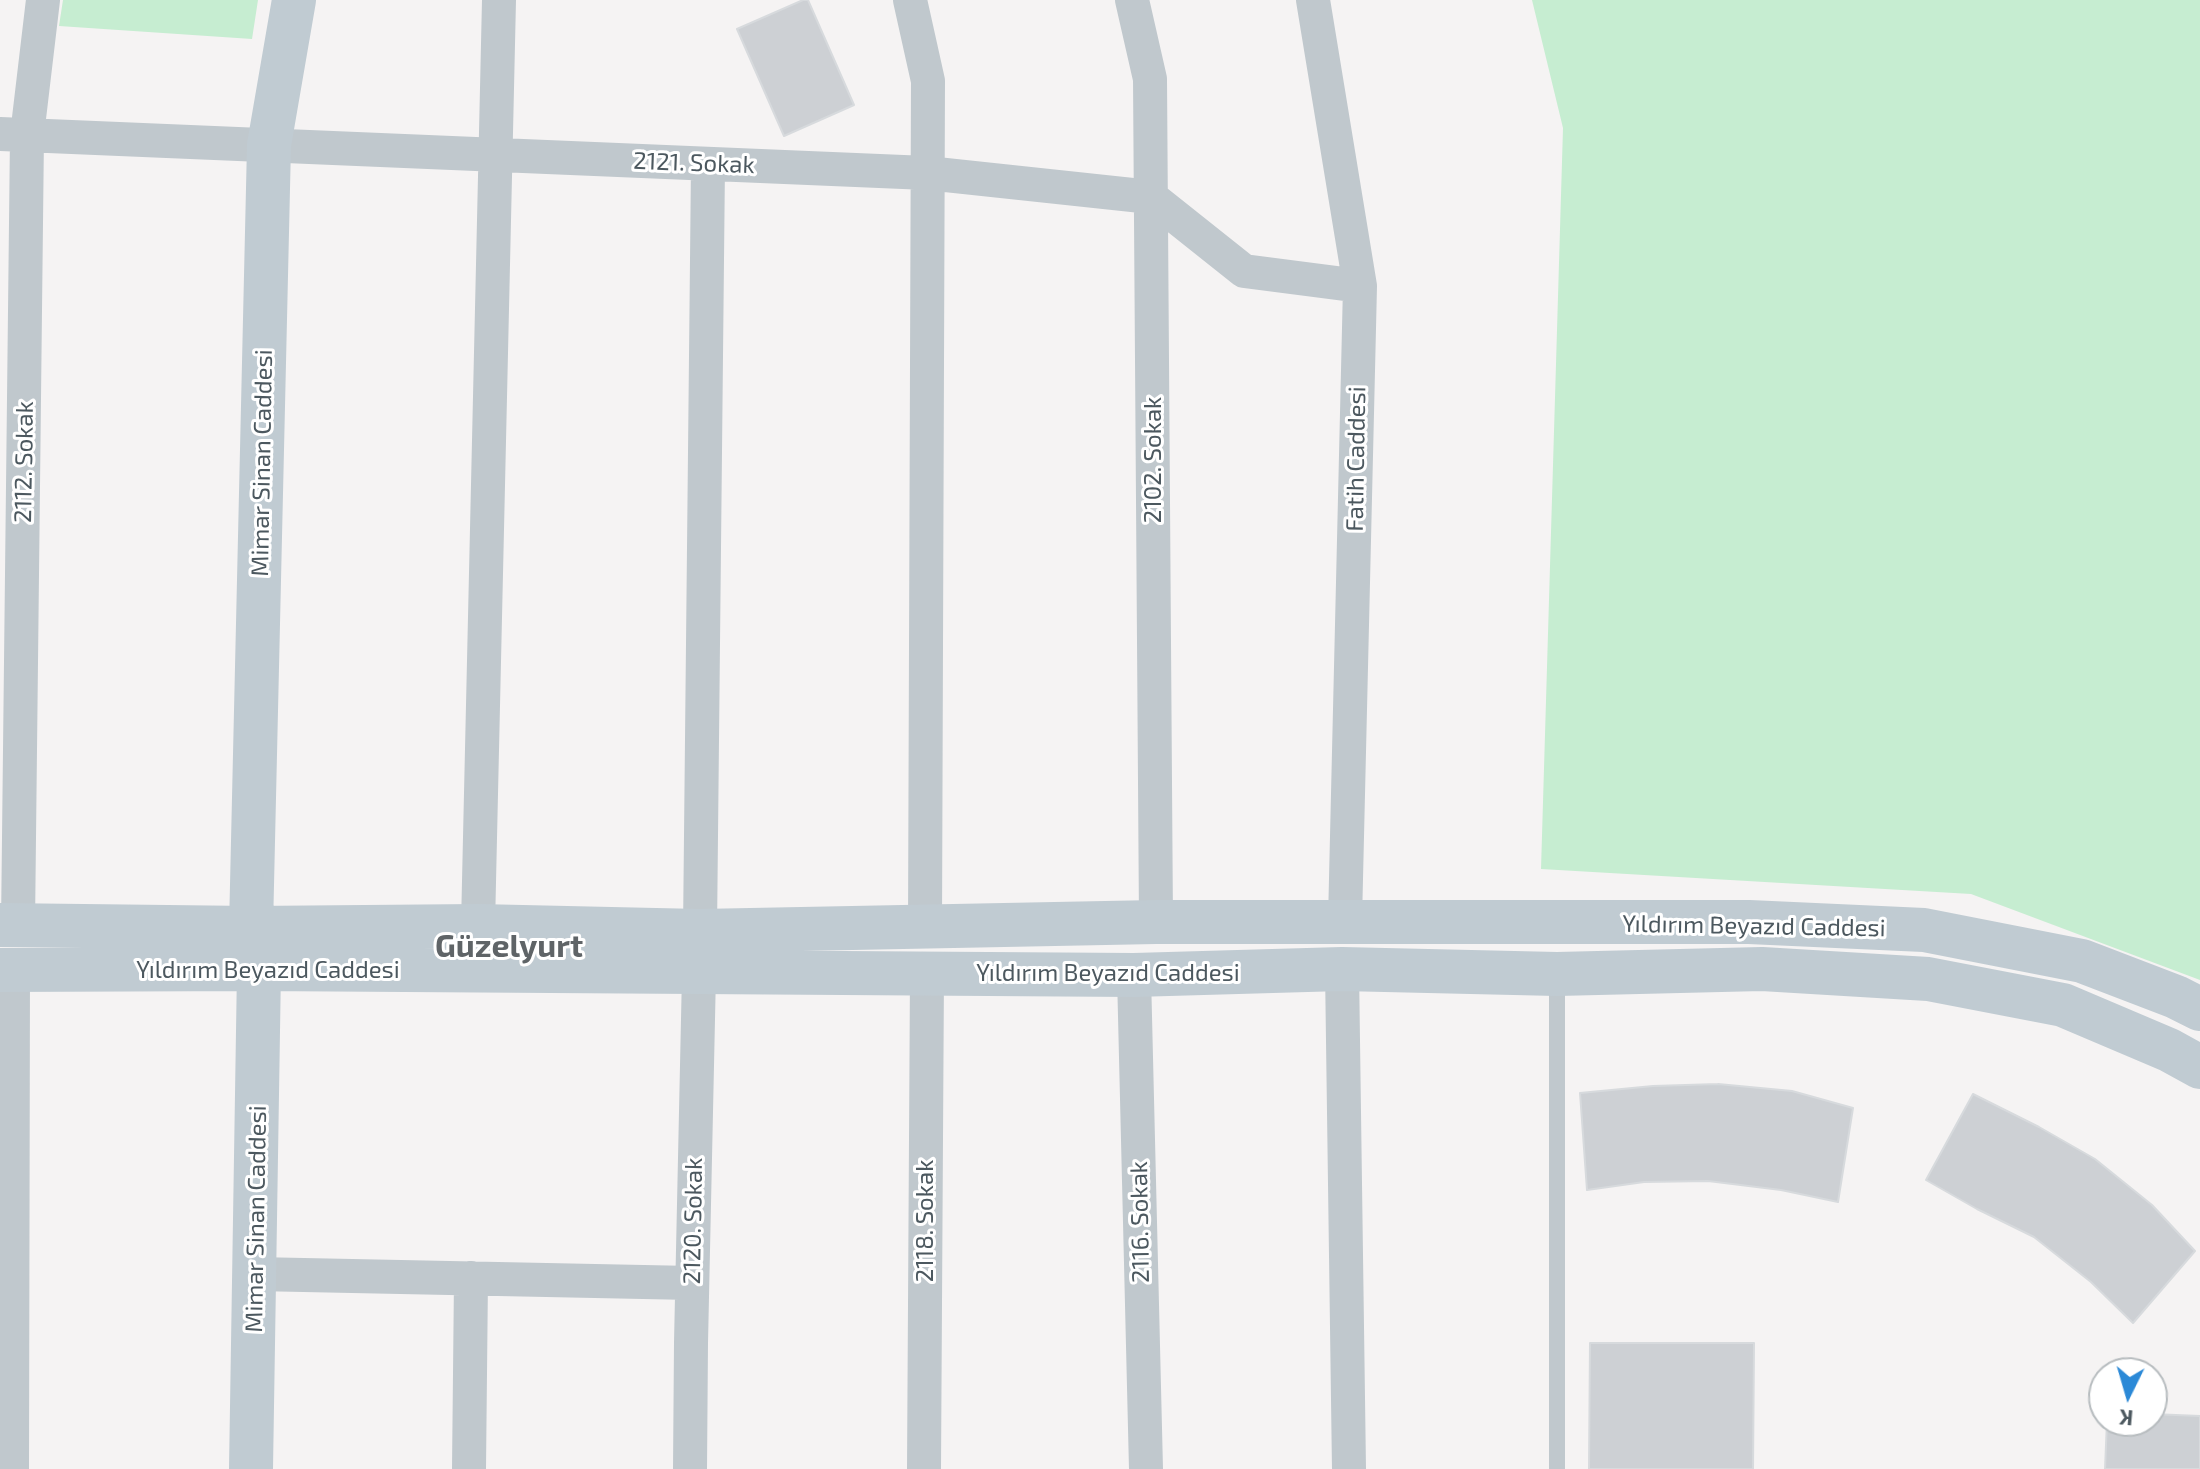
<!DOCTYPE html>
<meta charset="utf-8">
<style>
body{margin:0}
#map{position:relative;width:2200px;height:1469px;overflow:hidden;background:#f5f3f3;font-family:"Exo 2",sans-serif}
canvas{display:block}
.north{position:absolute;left:2088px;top:1357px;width:80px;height:80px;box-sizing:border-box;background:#fff;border:2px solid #b7bcbf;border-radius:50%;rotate:185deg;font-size:22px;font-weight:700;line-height:32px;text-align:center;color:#4c585f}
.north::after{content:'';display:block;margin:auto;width:28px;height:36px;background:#2b89d7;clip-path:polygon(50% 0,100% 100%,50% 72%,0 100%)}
</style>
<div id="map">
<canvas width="2200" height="1469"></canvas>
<div class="north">K</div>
</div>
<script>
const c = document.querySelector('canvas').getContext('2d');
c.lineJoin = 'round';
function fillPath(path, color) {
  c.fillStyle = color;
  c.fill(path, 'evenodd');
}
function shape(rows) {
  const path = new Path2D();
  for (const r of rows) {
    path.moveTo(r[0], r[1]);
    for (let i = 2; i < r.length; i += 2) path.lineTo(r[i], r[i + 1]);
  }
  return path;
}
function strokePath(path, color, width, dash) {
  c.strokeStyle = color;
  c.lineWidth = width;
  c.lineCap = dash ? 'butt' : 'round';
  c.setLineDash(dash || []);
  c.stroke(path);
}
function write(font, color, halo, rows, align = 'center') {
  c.font = font + ' "Exo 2",sans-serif';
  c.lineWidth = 6;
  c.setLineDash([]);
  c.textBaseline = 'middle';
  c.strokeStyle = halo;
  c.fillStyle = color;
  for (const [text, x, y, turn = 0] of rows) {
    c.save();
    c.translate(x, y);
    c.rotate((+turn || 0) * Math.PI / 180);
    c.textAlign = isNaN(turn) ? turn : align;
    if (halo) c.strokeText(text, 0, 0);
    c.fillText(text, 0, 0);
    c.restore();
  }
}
const green = shape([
 [63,0,258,0,252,39,59,26],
 [1532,0,2200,0,2200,980,1971,894,1541,869,1563,128]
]);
const building = shape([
 [803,0,808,0,854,105,784,136,737,29,803,0],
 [1718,1084,1792,1091,1853,1108,1838,1202,1781,1190,1708,1181,1644,1182,1587,1190,1580,1093,1653,1086,1718,1084],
 [1973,1094,2039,1127,2095,1159,2152,1205,2195,1251,2133,1323,2091,1282,2034,1237,1977,1209,1926,1180,1973,1094],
 [1590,1343,1754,1343,1753,1469,1589,1469,1590,1343],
 [2152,1414,2200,1416,2200,1469,2105,1469,2107,1421,2152,1421,2152,1414]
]);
const lane = shape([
 [1557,976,1557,1469]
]);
const street = shape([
 [910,0,928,81,925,927],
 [1132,0,1150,79,1156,922],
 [1313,0,1360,286,1345,921],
 [0,134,927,173,1151,197,1244,271,1360,286],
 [18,925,27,135,43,0],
 [478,926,499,0],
 [700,931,708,164],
 [1342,969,1349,1469],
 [1134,975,1146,1469],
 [255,1274,692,1283],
 [12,1469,13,970],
 [469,1469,471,1278],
 [690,1469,691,1343,699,973],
 [924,1469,927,973]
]);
const secondary = shape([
 [0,925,251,928,478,926,700,931,1156,922,1749,922,1924,930,2082,961,2176,997,2200,1009],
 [0,970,259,969,1134,975,1342,969,1557,974,1762,969,1928,979,2063,1005,2169,1050,2200,1067],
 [251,1469,259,969,251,928,269,145,294,0]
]);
const streetNames = [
 ["2121. Sokak",694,163,2],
 ["Fatih Caddesi",1356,459,-89],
 ["2102. Sokak",1153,460,-90],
 ["2112. Sokak",24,462,-89],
 ["Mimar Sinan Caddesi",262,463,-89],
 ["Yıldırım Beyazıd Caddesi",1754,926,1],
 ["Yıldırım Beyazıd Caddesi",268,970],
 ["Yıldırım Beyazıd Caddesi",1108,973],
 ["Mimar Sinan Caddesi",256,1219,-89],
 ["2120. Sokak",693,1221,-89],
 ["2118. Sokak",925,1221,-90],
 ["2116. Sokak",1140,1222,-91]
];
const districtNames = [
 ["Güzelyurt",509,946]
];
fillPath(green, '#c6edd1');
fillPath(building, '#cdd0d4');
strokePath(building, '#d7dadd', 2);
strokePath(lane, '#c0c8cd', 16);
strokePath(street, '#c0c8cd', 34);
strokePath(secondary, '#c0cbd2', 44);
write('24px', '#4c585f', '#fff', streetNames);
write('bold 32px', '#5f6467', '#fff', districtNames);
</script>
